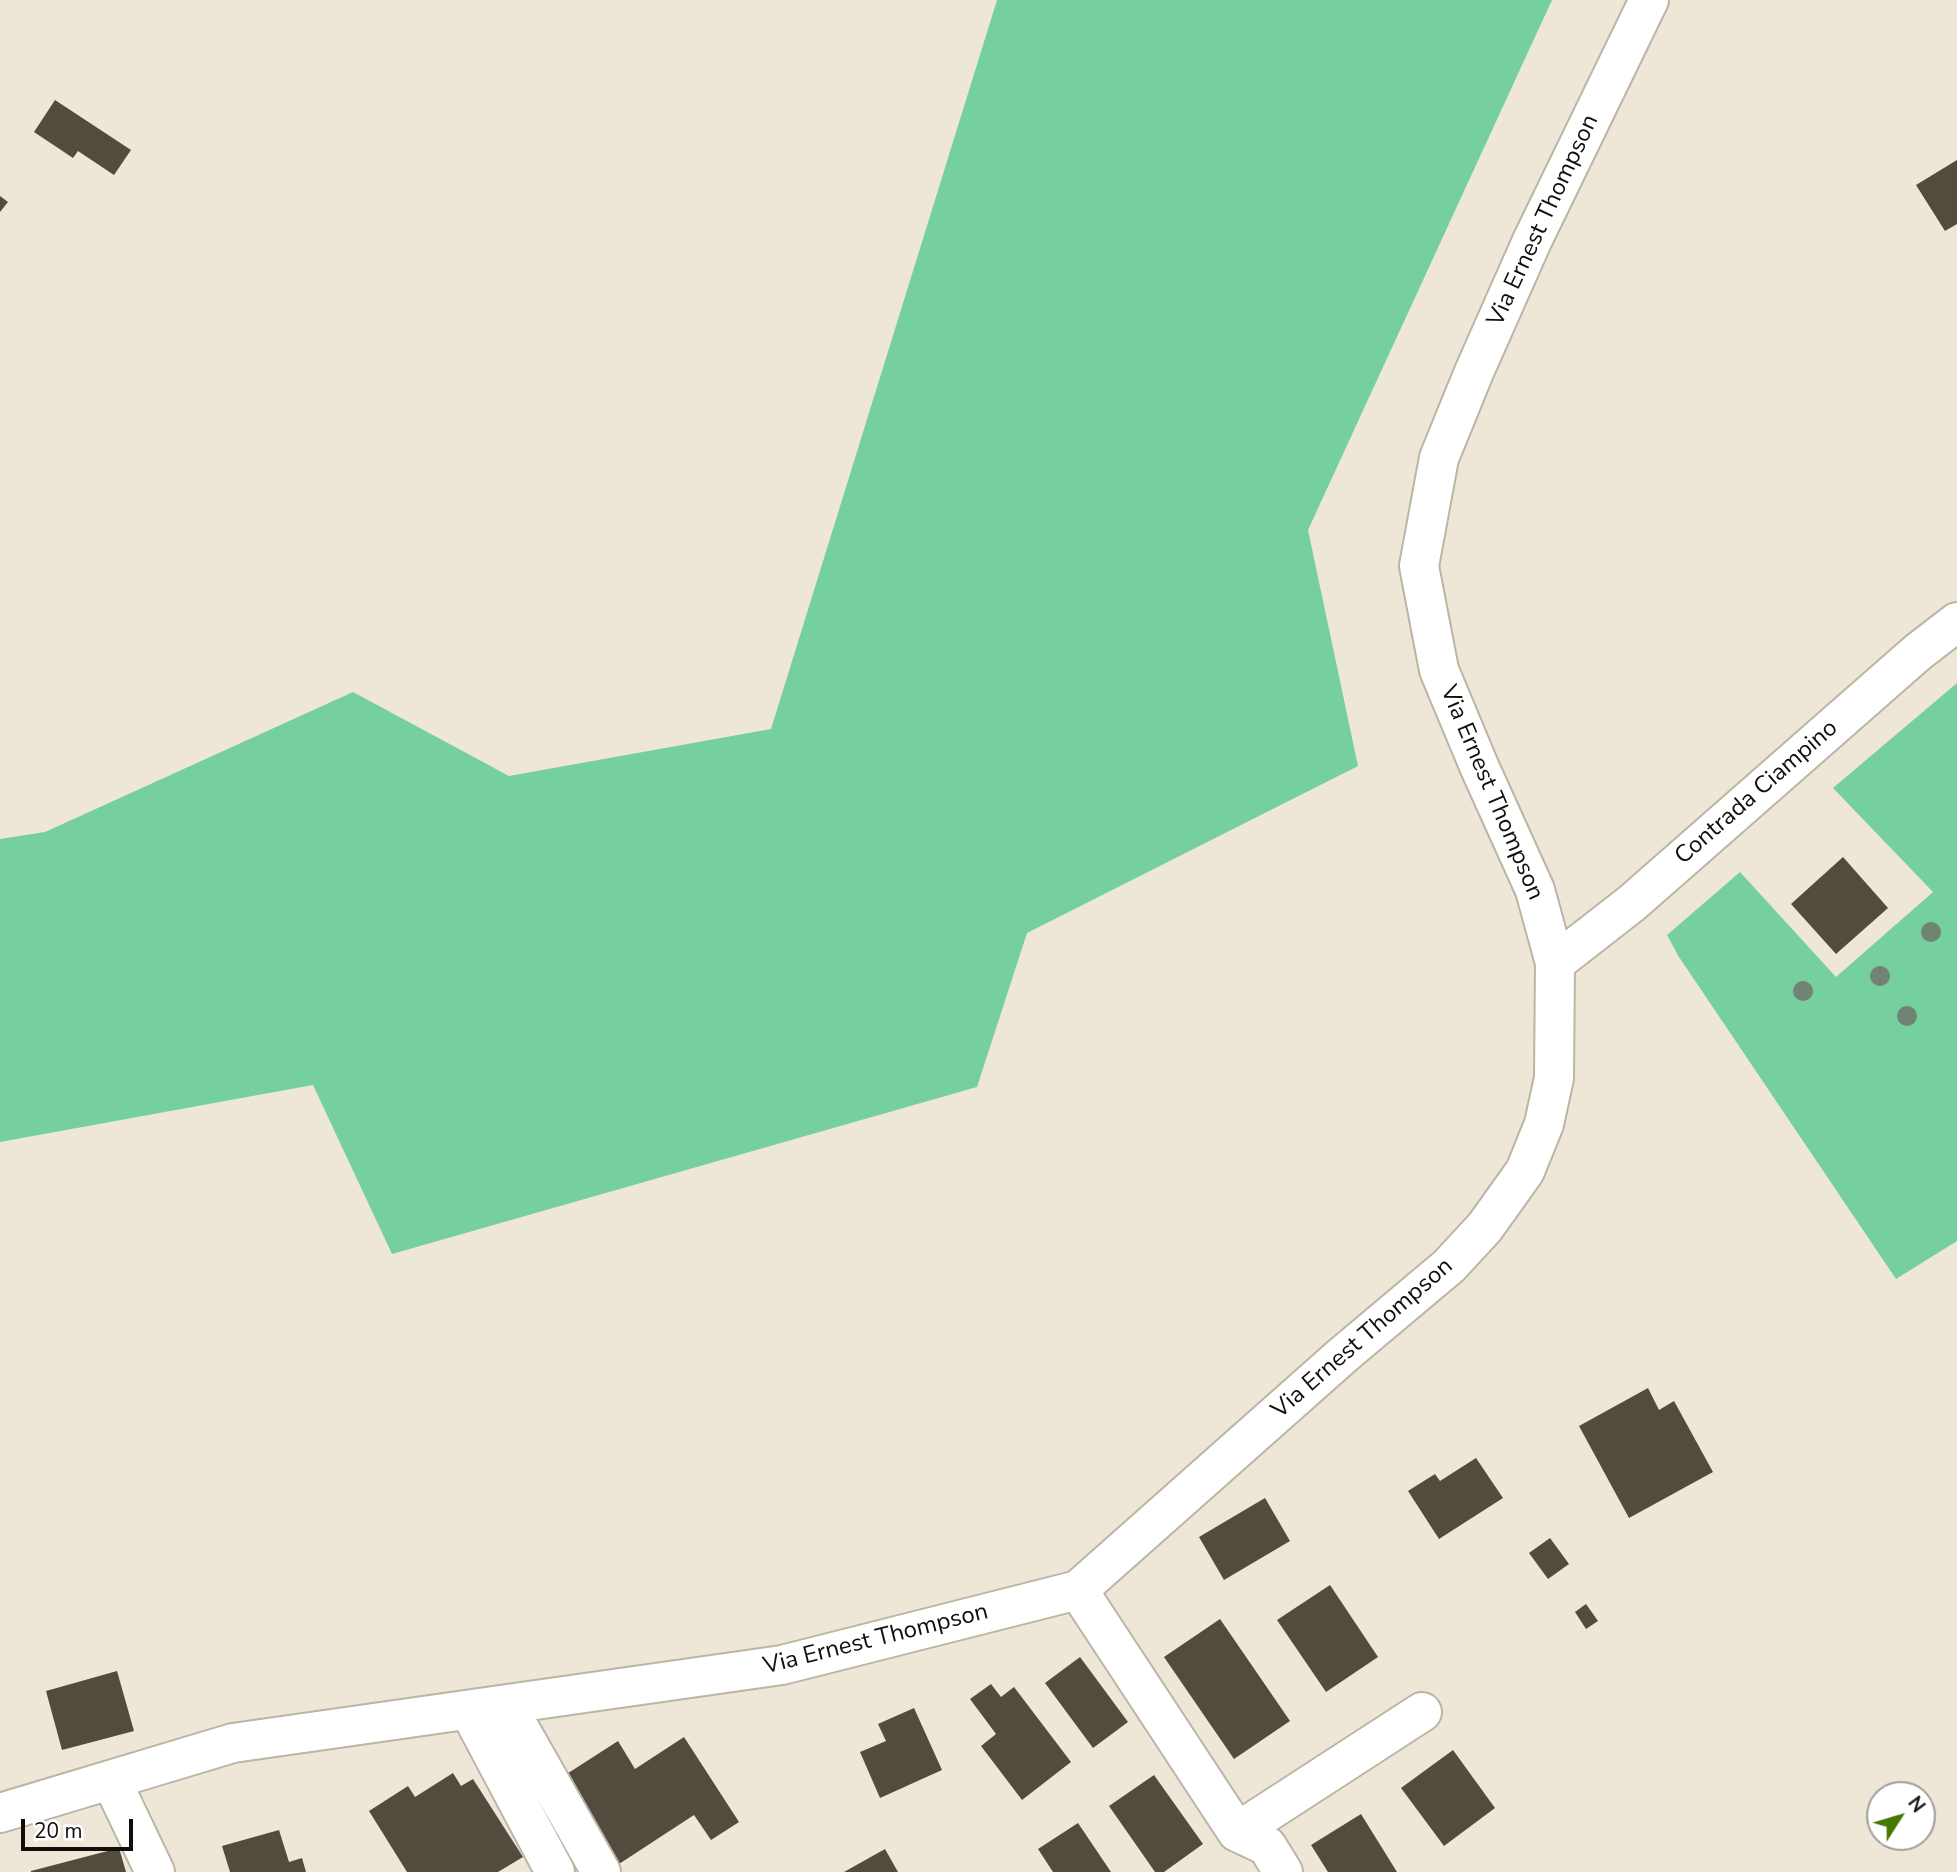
<!DOCTYPE html>
<style>
body{margin:0}
#map{position:relative;width:1957px;height:1872px;overflow:hidden;background:#eee7d7;font-family:"Nunito Sans",sans-serif}
canvas{display:block}
.north{position:absolute;left:1866px;top:1781px;width:70px;height:70px;box-sizing:border-box;background:#fff;border:2px solid #a09f9d;border-radius:50%;rotate:53deg;font-size:19px;font-weight:700;line-height:28px;text-align:center;color:#110f0a}
.north::after{content:'';display:block;margin:auto;width:24px;height:32px;background:#477801;clip-path:polygon(50% 0,100% 100%,50% 72%,0 100%)}
.scale{position:absolute;left:21px;top:1819px;width:112px;height:32px;box-sizing:border-box;border:4px solid #110f0a;border-top:0;padding-left:9px;font-size:21px;line-height:24px;white-space:nowrap;color:#110f0a;-webkit-text-stroke:5px #fff;paint-order:stroke}
</style>
<div id="map">
<canvas width="1957" height="1872"></canvas>
<div class="north">N</div>
<div class="scale">20 m</div>
</div>
<script>
const c = document.querySelector('canvas').getContext('2d');
c.lineJoin = 'round';
function fillPath(path, color) {
  c.fillStyle = color;
  c.fill(path, 'evenodd');
}
function shape(rows) {
  const path = new Path2D();
  for (const r of rows) {
    path.moveTo(r[0], r[1]);
    for (let i = 2; i < r.length; i += 2) path.lineTo(r[i], r[i + 1]);
  }
  return path;
}
function strokePath(path, color, width, dash) {
  c.strokeStyle = color;
  c.lineWidth = width;
  c.lineCap = dash ? 'butt' : 'round';
  c.setLineDash(dash || []);
  c.stroke(path);
}
function write(font, color, halo, rows, align = 'center') {
  c.font = font + ' "Nunito Sans",sans-serif';
  c.lineWidth = 7;
  c.setLineDash([]);
  c.textBaseline = 'middle';
  c.strokeStyle = halo;
  c.fillStyle = color;
  for (const [text, x, y, turn = 0] of rows) {
    c.save();
    c.translate(x, y);
    c.rotate((+turn || 0) * Math.PI / 180);
    c.textAlign = isNaN(turn) ? turn : align;
    if (halo) c.strokeText(text, 0, 0);
    c.fillText(text, 0, 0);
    c.restore();
  }
}
const green = shape([
 [997,0,1552,0,1308,530,1358,766,1027,933,977,1087,392,1254,313,1085,0,1142,0,839,45,832,353,692,509,776,771,729],
 [1957,683,1957,1241,1896,1279,1679,957,1667,935,1740,872,1836,977,1933,892,1833,788]
]);
const building = shape([
 [55,100,131,150,114,175,78,151,73,158,34,132],
 [1957,160,1957,224,1945,231,1916,185],
 [0,196,8,202,0,212],
 [1843,857,1888,908,1836,954,1791,904],
 [1648,1388,1659,1410,1674,1401,1713,1472,1629,1518,1579,1426],
 [1476,1458,1503,1498,1439,1539,1408,1491,1435,1474,1440,1481],
 [1265,1498,1290,1541,1224,1580,1199,1537],
 [1550,1538,1569,1564,1548,1579,1529,1553],
 [1330,1585,1378,1657,1326,1692,1277,1620],
 [1586,1604,1598,1621,1586,1629,1575,1612],
 [1220,1619,1290,1721,1234,1759,1164,1657],
 [1080,1657,1128,1722,1093,1748,1045,1683],
 [117,1671,134,1731,62,1750,46,1691],
 [991,1684,1001,1697,1014,1687,1071,1762,1022,1800,981,1746,996,1734,970,1699],
 [914,1708,942,1770,880,1798,860,1752,886,1741,878,1724],
 [684,1737,739,1822,711,1840,694,1815,619,1864,562,1777,618,1741,635,1769],
 [1453,1750,1495,1808,1444,1846,1401,1788],
 [453,1773,461,1786,473,1779,523,1857,498,1872,407,1872,369,1811,408,1786,415,1797],
 [1154,1775,1203,1844,1164,1872,1155,1872,1109,1806],
 [1361,1814,1397,1872,1328,1872,1311,1845],
 [1078,1823,1111,1872,1053,1872,1038,1849],
 [279,1830,289,1862,302,1858,306,1872,230,1872,222,1846],
 [119,1848,126,1872,31,1872,31,1871],
 [885,1849,898,1872,844,1872]
]);
const minor = shape([
 [1555,963,1632,903,1918,652,1957,622],
 [1078,1590,1237,1832,1422,1712],
 [507,1706,601,1872],
 [469,1710,555,1872],
 [111,1780,155,1872],
 [0,1813,233,1743,782,1665,1078,1590,1343,1355,1449,1266,1485,1227,1525,1171,1544,1124,1554,1078,1555,963,1535,890,1479,766,1439,670,1419,566,1439,458,1474,372,1532,241,1649,0],
 [1237,1832,1267,1846,1283,1872]
]);
const trees = [
 [1931,932],
 [1880,976],
 [1803,991],
 [1907,1016]
];
const streetNames = [
 ["Via Ernest Thompson",1544,221,-65],
 ["Via Ernest Thompson",1491,793,67],
 ["Contrada Ciampino",1757,793,-41],
 ["Via Ernest Thompson",1363,1339,-41],
 ["Via Ernest Thompson",876,1640,-14]
];
fillPath(green, '#76cf9e');
fillPath(building, '#524c3f');
strokePath(minor, '#bbb5a5', 42);
strokePath(minor, '#fff', 38);
c.fillStyle = '#718372';
for (const [x, y] of trees) {
  c.beginPath();
  c.arc(x, y, 10, 0, 2 * Math.PI);
  c.fill();
}
write('24px', '#110f0a', '#fff', streetNames);
</script>
